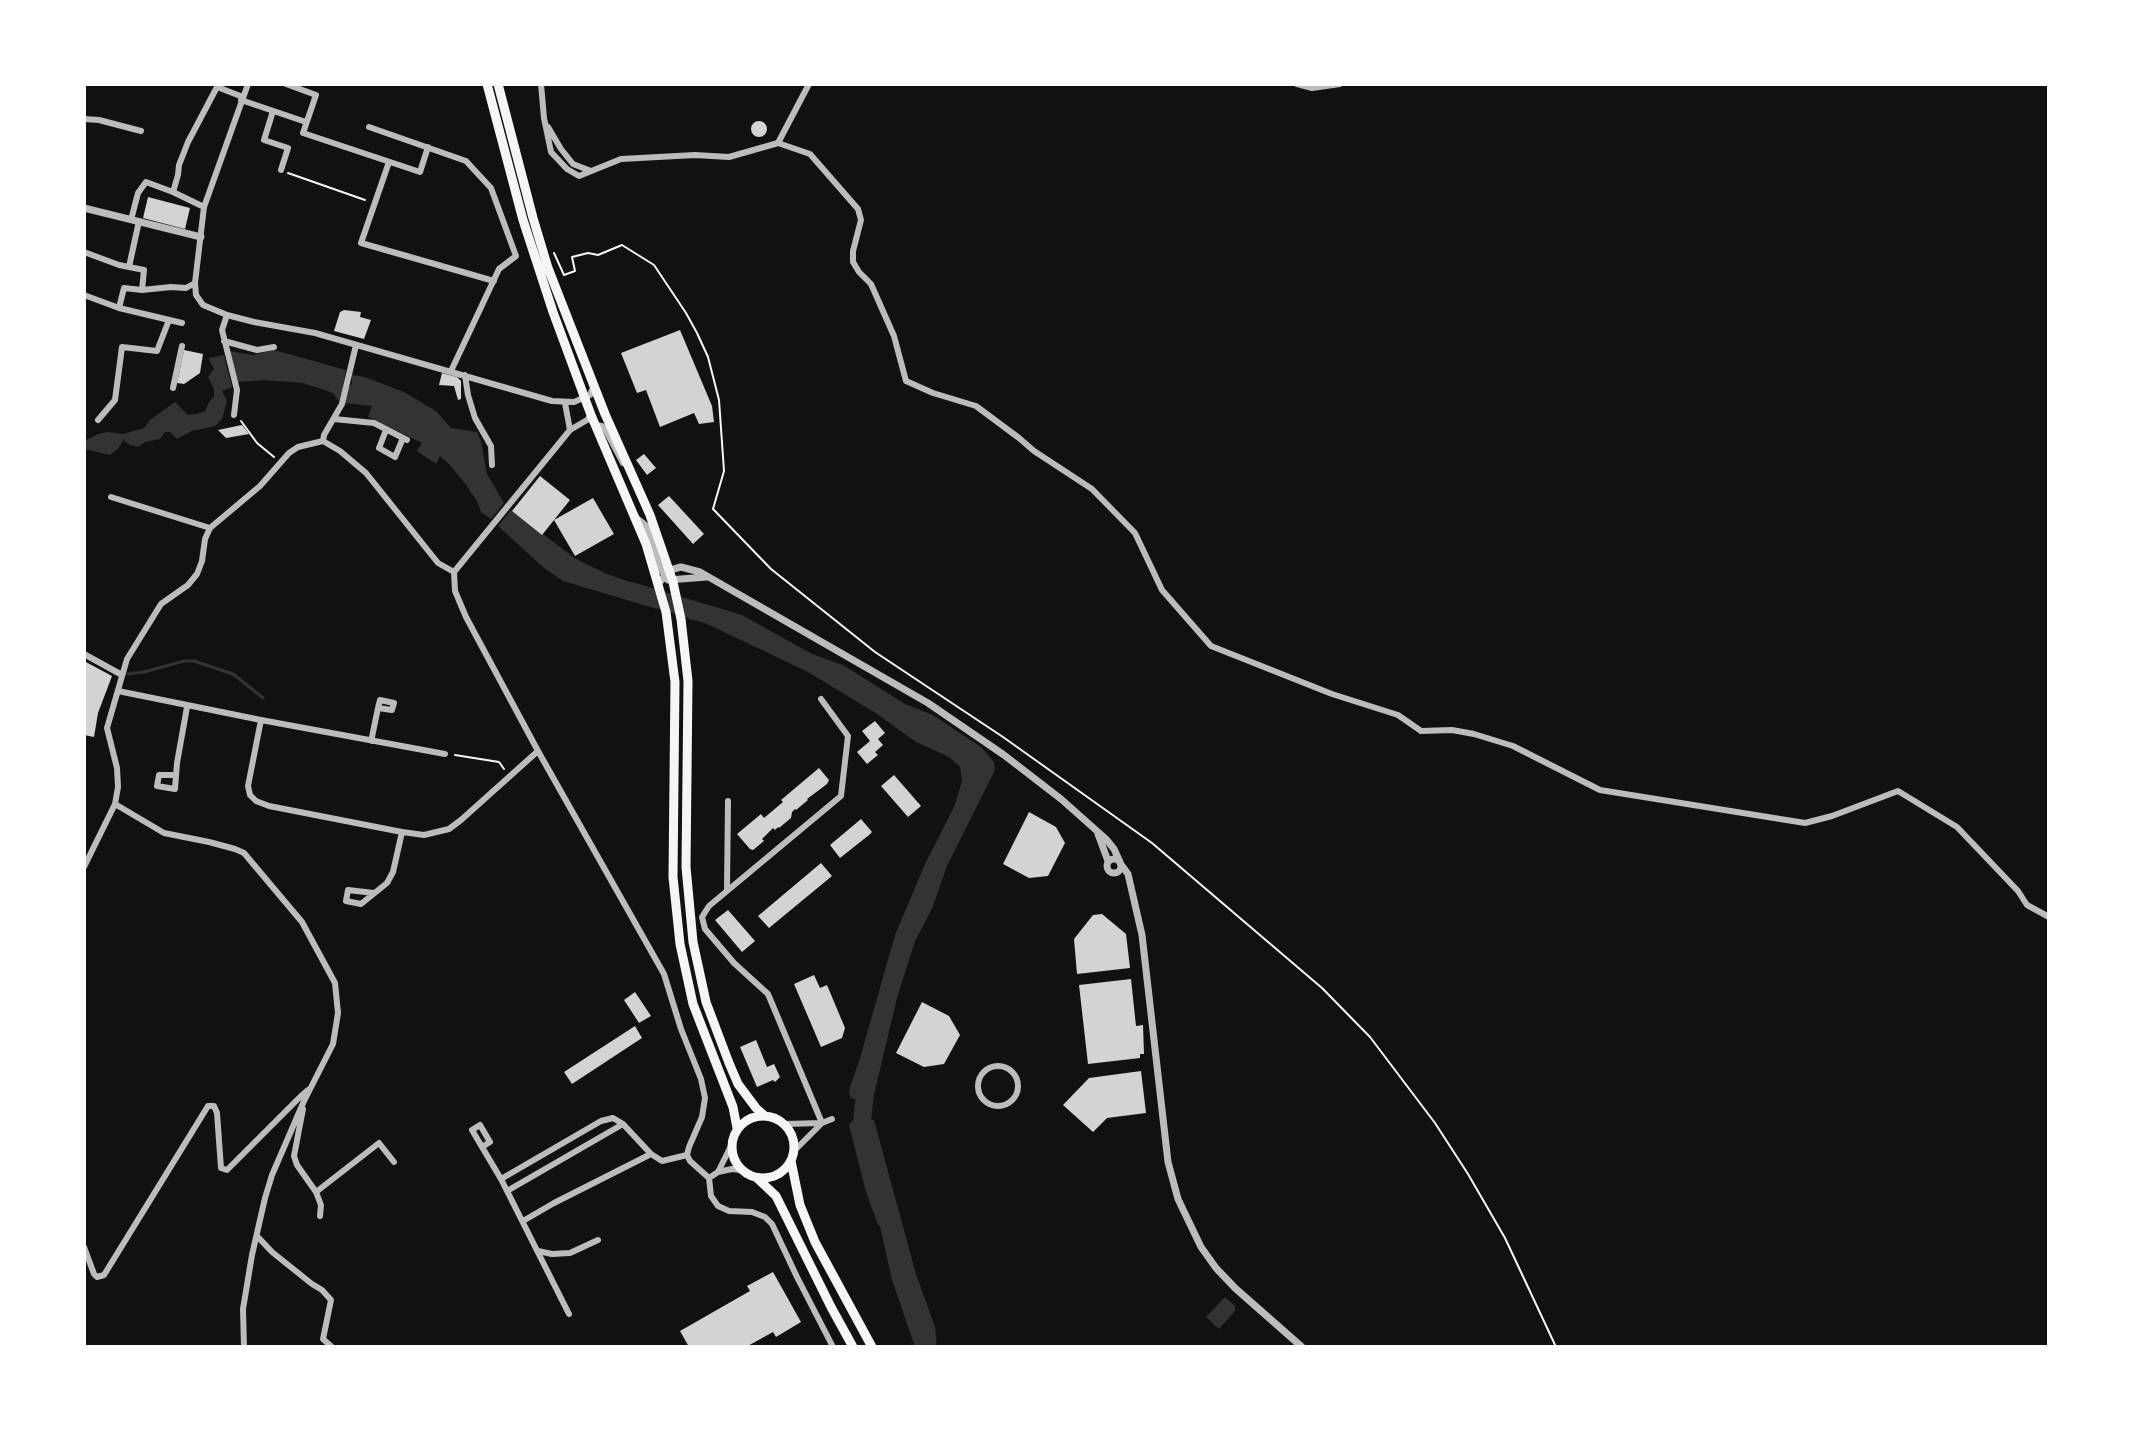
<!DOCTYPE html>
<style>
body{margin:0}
#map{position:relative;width:2133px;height:1431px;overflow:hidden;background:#111;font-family:"Nunito Sans",sans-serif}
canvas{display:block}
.frame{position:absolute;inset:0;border:86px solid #fff;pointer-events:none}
</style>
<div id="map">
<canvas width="2133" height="1431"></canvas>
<div class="frame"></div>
</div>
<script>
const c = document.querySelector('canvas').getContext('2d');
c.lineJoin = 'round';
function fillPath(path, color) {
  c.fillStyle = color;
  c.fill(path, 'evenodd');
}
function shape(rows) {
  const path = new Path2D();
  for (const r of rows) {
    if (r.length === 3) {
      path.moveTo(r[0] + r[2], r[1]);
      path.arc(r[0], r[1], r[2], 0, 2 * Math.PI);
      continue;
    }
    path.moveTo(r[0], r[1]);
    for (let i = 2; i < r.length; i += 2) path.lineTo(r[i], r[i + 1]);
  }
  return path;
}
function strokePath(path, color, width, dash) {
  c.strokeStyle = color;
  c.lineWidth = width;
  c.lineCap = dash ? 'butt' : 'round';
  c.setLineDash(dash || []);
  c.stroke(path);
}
const water = shape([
 [274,350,346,370,340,403,333,393,303,383,264,380,239,382,236,379,229,351,253,355],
 [224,355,232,387,222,391,227,401,222,419,215,426,192,431,177,439,170,432,165,432,160,439,145,442,138,447,130,445,123,440,118,449,110,455,84,449,84,441,98,434,108,432,123,434,144,428,150,420,175,402,188,415,196,414,205,411,209,402,214,397,214,389,208,377,214,369,210,362,209,358],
 [352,375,365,377,404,392,436,411,451,428,477,432,481,441,487,474,504,503,491,519,481,512,477,501,466,485,451,466,440,456,436,464,417,451,422,443,368,417,372,406,345,403,349,387,352,384],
 [511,510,576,559,607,574,653,590,657,609,563,581,544,568,498,526],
 [685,598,742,615,812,654,843,665,905,704,933,715,981,747,994,762,995,768,993,774,947,866,932,909,915,941,897,998,873,1099,853,1099,850,1097,849,1090,860,1058,895,935,925,864,954,807,962,781,960,767,949,757,916,742,877,714,808,672,705,623,689,619],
 [853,1120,874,1120,916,1274,935,1327,937,1347,915,1347,892,1280,880,1226,878,1225,866,1192,849,1125],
 [1225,1297,1235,1306,1235,1311,1219,1329,1206,1317]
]);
const stream = shape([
 [128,674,144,672,184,661,194,661,233,674,263,698]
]);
const river = shape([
 [631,591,710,615],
 [867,1075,862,1121,868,1144]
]);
const building = shape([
 [759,129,8],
 [148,197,190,208,185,229,143,218],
 [344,310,361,312,360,317,371,320,364,339,334,331,340,312],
 [680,330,712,406,714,422,699,424,694,413,660,427,646,390,637,393,621,353],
 [184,350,203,354,200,373,184,384,177,383],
 [442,373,457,377,461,381,461,399,458,400,454,386,439,385],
 [242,425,249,434,226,438,218,430],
 [644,454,656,468,647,475,636,460],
 [540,476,570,500,542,535,512,511],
 [669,496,704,534,693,544,658,505],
 [593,498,614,534,575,556,554,520],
 [84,661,112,676,98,713,94,737,84,735],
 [875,721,885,733,878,739,883,745,875,752,878,755,867,764,857,752,870,741,862,731],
 [819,768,829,780,827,784,807,799,808,800,796,810,795,809,792,812,791,818,779,828,778,827,775,830,773,828,762,839,764,841,753,850,750,849,737,834,761,814,764,818,783,802,781,800],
 [894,775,921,806,908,817,881,786],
 [1029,812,1056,827,1065,843,1048,876,1029,878,1003,864],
 [861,819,872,832,869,835,840,858,830,845],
 [821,863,832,876,769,928,758,916],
 [728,910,755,941,742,952,715,920],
 [1102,914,1126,934,1130,968,1077,974,1074,939,1093,915],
 [814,975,820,988,827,985,845,1028,842,1038,821,1047,794,984],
 [1131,979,1136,1026,1143,1025,1144,1054,1140,1054,1140,1058,1088,1064,1079,985],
 [635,992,651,1016,639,1023,624,1000],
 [922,1002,949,1016,960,1035,944,1064,924,1067,896,1053],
 [635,1026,642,1038,572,1084,564,1072],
 [756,1040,767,1067,774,1064,780,1077,775,1082,773,1080,757,1087,740,1047],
 [1141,1071,1146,1113,1107,1118,1093,1132,1063,1105,1089,1078],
 [773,1272,801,1322,776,1337,773,1332,746,1347,689,1347,680,1331,750,1291,747,1286]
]);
const path = shape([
 [288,173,365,200],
 [554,253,564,275,575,271,572,257,588,253,598,255,622,245,654,265,686,313,697,333,708,357,719,400,724,471,713,509,771,569,875,652,1003,737,1152,843,1322,988,1370,1037,1435,1123,1468,1174,1505,1238,1556,1347],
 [241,421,257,443,274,457],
 [455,755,499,762,504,769]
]);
const minor = shape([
 [248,84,204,207,195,283,196,295,203,305,227,315,254,322,315,333,552,401,574,402,590,395,593,388],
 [286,84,316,95,303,133,420,172,428,147],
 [541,84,544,118,551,152,567,169,579,176,621,159,695,155,729,157,778,143,809,84],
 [1297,84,1312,88,1340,84],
 [241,100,306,122],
 [273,111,264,140,288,148,281,170],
 [84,119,99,120,141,131],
 [369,127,466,161,491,188,516,256,499,269,451,371],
 [548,127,561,149,573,164,591,171],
 [778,143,810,154,858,209,861,220,853,251,853,262,859,272,871,284,894,336,906,381,933,393,976,406,1019,438,1034,451,1092,489,1135,533,1162,590,1211,646,1332,694,1398,715,1421,731,1452,730,1474,734,1513,746,1600,790,1805,823,1832,816,1898,791,1957,827,2018,891,2027,905,2049,917],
 [389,162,361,243,494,281],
 [173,192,178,175,179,165,188,142,217,87,243,97],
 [131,220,138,193,146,182,173,192,204,207],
 [84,252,119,265,144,270,142,290,171,287,186,288,195,283],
 [129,267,139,221],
 [84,295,119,308,182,323],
 [119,308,124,288,142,290],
 [227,315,222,330,237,390,234,415],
 [224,341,257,350,274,347],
 [465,375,468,395,475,418,491,446,492,465],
 [173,388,182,346],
 [565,403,570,430],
 [591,415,587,420,570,430,454,572,455,591,466,617,538,751,664,974,681,1029,701,1079,705,1098,702,1117,689,1147,687,1155,690,1161,709,1178,718,1172,732,1169,741,1170],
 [334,419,374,423,407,440],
 [98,420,115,400,122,347,157,351,169,320],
 [595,425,602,426,605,429,623,463],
 [386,430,379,448,395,457,403,438],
 [323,441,340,451,366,473,438,563,454,572],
 [323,441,324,435,342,404,356,345],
 [111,497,210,528],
 [84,654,122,675],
 [118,691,261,720,248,786,250,795,256,801,269,806,402,832,424,835,449,829,461,820,538,751],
 [821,699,848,736,841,796,709,906,702,917,705,929,734,963,768,994,822,1123],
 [261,720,445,754],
 [372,741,372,737,378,708,380,700,394,703,392,710,378,708],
 [176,775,159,775,157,786,175,789,177,763,187,707],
 [115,804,164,833,209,842,235,849,244,853,302,922,335,983,338,1013,333,1044,304,1101,272,1175,265,1198,252,1255,243,1309,244,1347],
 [84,867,115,804,118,787,117,768,107,728,127,659,161,604,188,585,197,574,202,561,205,539,210,528,260,486,289,453,298,447,323,441],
 [727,890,728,801],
 [374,893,348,890,346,901,361,904,387,883,393,872,402,832],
 [998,1086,20],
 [303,1109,294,1156,297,1165,316,1192,379,1143,394,1162],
 [785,1124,822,1123],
 [482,1147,490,1142,480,1125,472,1130,482,1147,501,1179,601,1121,613,1118,623,1124,651,1154,662,1161,687,1155],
 [794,1151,822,1123,832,1119],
 [718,1172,731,1146],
 [709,1178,711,1196,718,1206,729,1211,752,1212,765,1217,772,1224,797,1277,833,1347],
 [501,1179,569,1314],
 [507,1191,623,1124],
 [316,1192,321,1205,320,1216],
 [523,1221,554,1203,651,1154],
 [257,1236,272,1252,312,1284,322,1290,331,1300,323,1339,332,1347],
 [84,1247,94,1274,97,1277,104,1275,208,1106,214,1106,217,1113,221,1168,227,1170,301,1096,308,1090],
 [538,1251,552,1254,570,1253,598,1240]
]);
const tertiary = shape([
 [84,208,201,237],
 [636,518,646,526,659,566,668,580,707,577],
 [659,583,670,570,681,567,700,572,928,703,1004,755,1061,799,1106,839,1114,849,1120,862],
 [1098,834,1108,861],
 [1114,866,7],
 [1120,863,1128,874,1142,935,1168,1162,1178,1199,1201,1247,1216,1268,1235,1288,1302,1347]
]);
const primary = shape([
 [487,84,523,220,553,312,591,415,646,544,666,612,675,682,673,877,680,944,693,1004,733,1107,737,1128],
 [498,84,533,218,548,268,605,414,650,515,673,582,681,619,688,681,686,867,693,942,706,1002,729,1063,738,1084,756,1108,765,1116],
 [763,1147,31],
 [791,1161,800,1205,815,1242,872,1347],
 [757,1178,776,1196,831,1307,853,1347]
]);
fillPath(water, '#333');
strokePath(stream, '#333', 3);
strokePath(river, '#333', 18);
fillPath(building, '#d3d3d3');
strokePath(path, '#f5f5f5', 2);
strokePath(minor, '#bcbcbc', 6);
strokePath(tertiary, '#bcbcbc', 7);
strokePath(primary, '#f5f5f5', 9);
</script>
